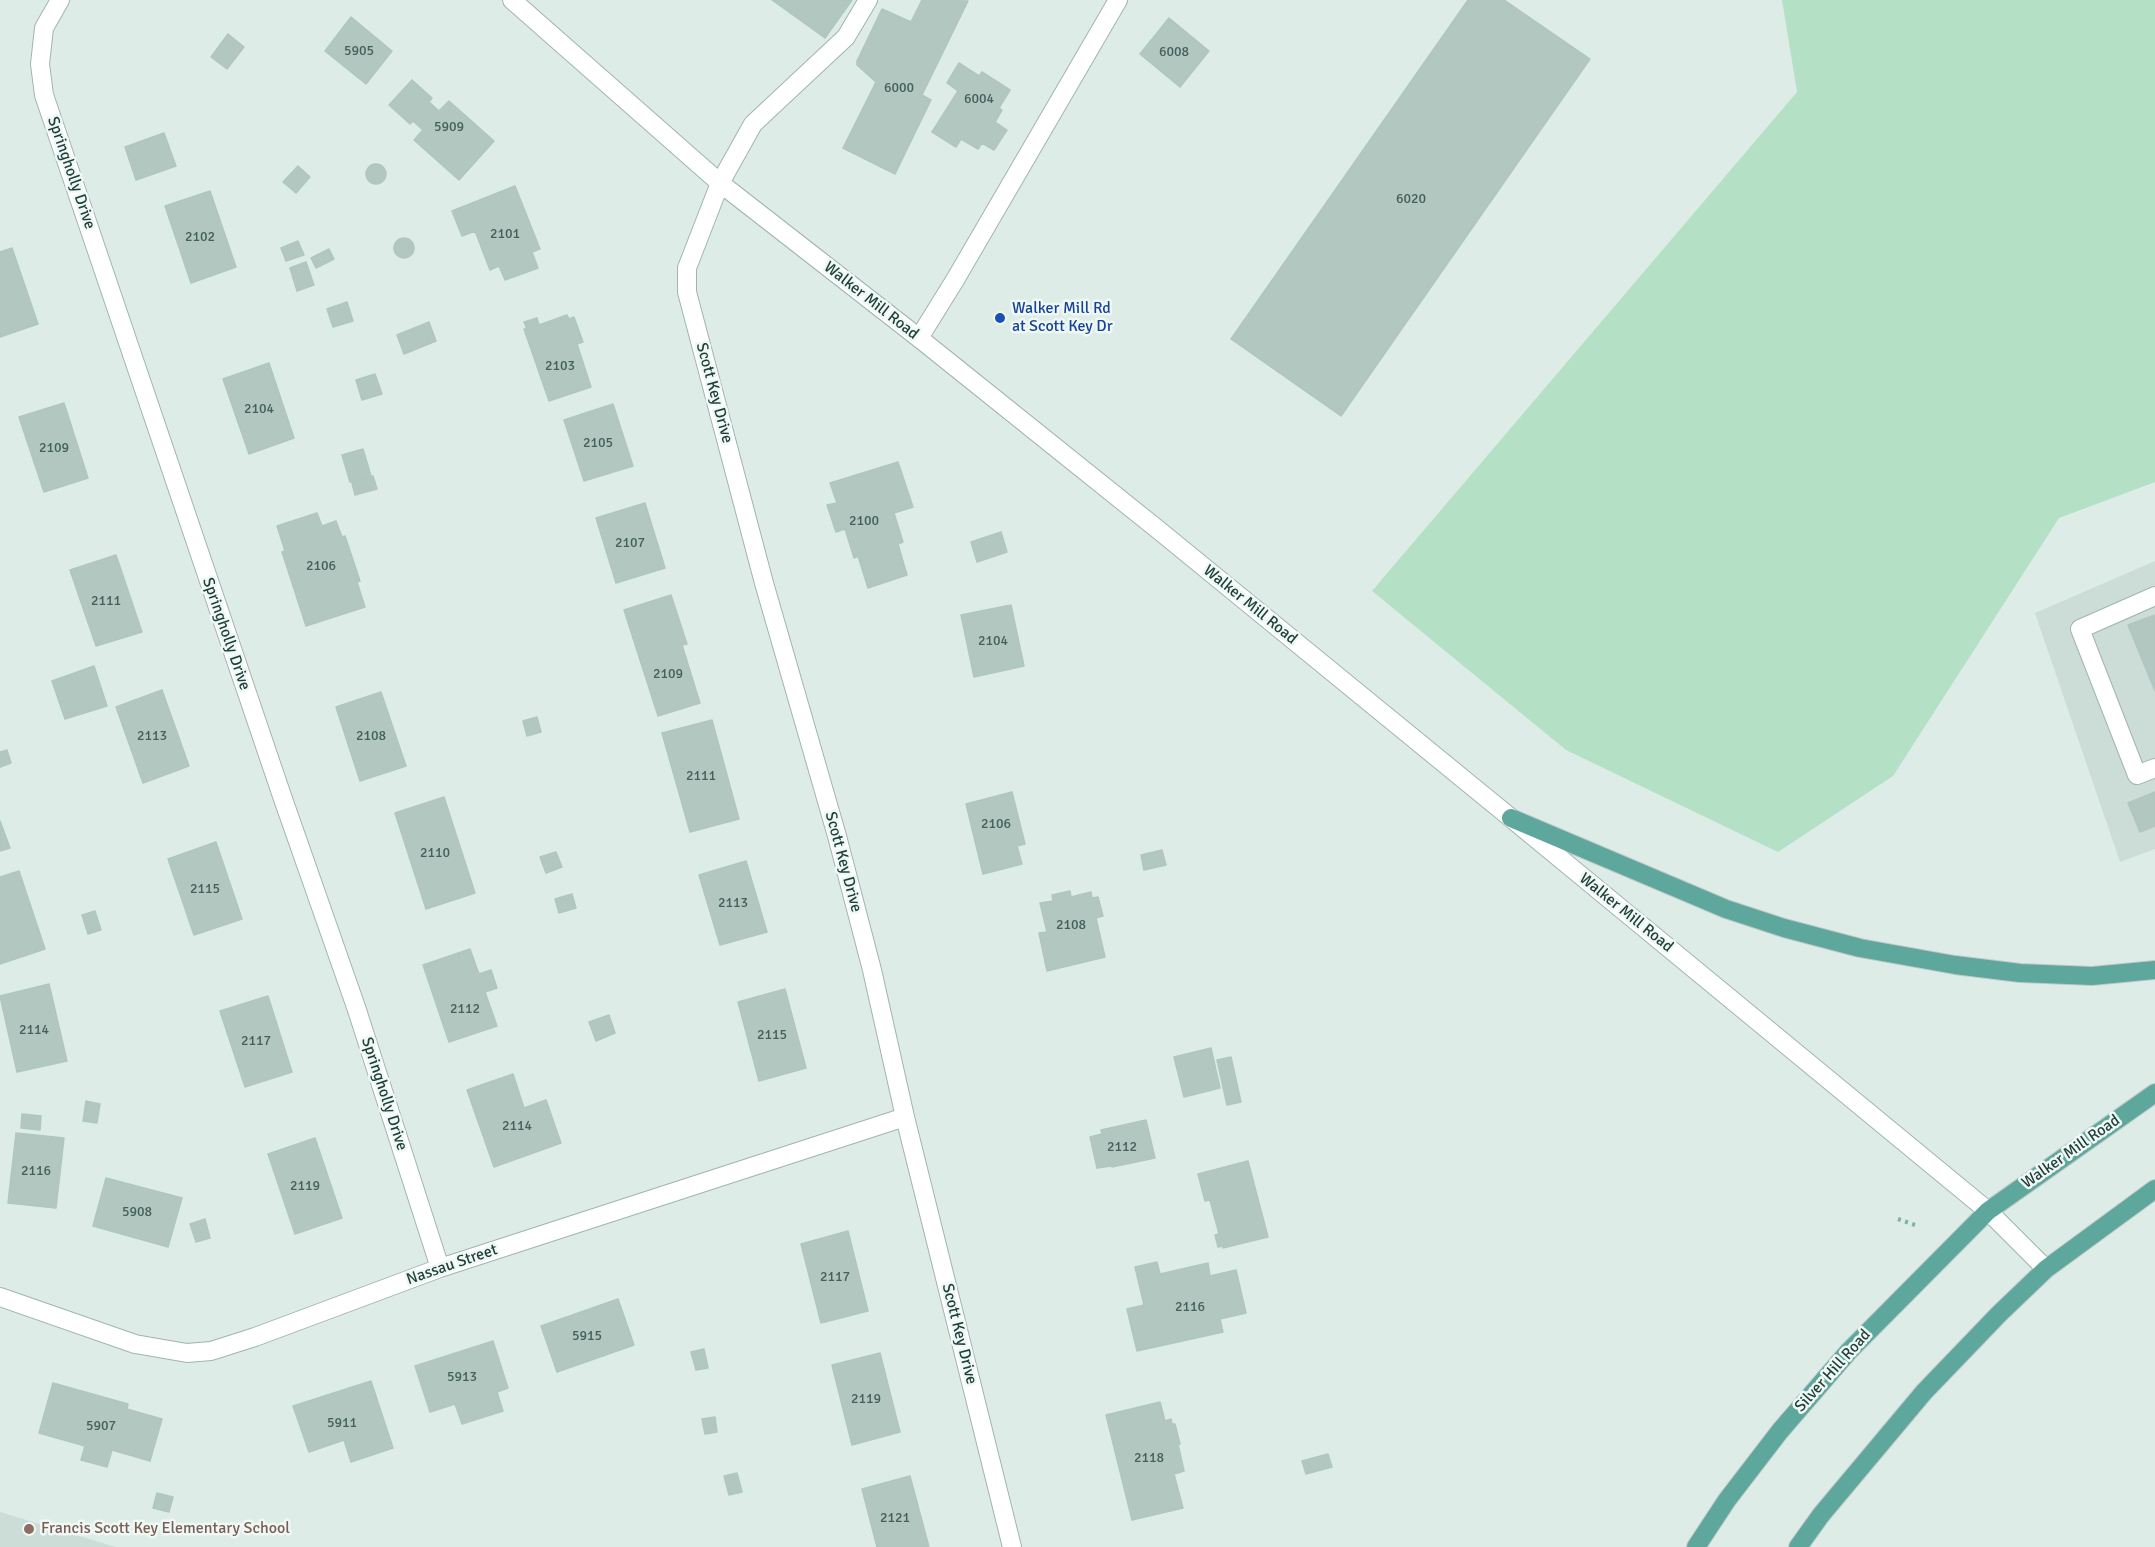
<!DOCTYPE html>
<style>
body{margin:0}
canvas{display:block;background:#deece7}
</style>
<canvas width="2155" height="1547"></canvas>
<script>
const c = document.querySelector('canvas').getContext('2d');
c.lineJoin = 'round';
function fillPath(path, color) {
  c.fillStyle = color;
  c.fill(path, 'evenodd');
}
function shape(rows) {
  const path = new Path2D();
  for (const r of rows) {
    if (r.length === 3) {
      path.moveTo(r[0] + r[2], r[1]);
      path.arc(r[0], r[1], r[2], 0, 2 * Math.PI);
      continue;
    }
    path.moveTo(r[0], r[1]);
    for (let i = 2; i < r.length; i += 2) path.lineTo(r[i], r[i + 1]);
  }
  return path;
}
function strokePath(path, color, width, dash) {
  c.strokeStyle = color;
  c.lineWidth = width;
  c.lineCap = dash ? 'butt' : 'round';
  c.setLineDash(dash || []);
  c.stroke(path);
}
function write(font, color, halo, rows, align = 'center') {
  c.font = font + ' Signika,sans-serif';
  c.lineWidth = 5;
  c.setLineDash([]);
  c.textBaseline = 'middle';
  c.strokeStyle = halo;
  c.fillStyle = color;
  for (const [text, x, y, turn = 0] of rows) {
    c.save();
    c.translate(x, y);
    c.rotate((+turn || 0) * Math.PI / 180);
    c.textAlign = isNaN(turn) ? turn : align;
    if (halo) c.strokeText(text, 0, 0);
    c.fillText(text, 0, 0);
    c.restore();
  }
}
const built = shape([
 [2155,561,2155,849,2120,862,2035,613],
 [0,1512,116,1547,0,1547]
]);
const green = shape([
 [1782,0,2155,0,2155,482,2059,518,1893,776,1778,852,1566,750,1372,591,1797,92]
]);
const building = shape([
 [772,0,852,0,825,38,772,0],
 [922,0,968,1,922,95,931,100,895,174,843,148,876,82,857,65,857,61,882,9,911,22,922,0],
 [1468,0,1504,0,1590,59,1341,416,1231,339,1468,0],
 [351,17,392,51,366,84,325,51,351,17],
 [1169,18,1209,51,1180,87,1140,54,1169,18],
 [228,34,244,47,227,69,211,57,228,34],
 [959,63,979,76,982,72,1010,90,999,108,1002,110,995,122,1007,130,994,150,982,143,978,149,961,139,956,147,932,132,958,91,947,83,959,63],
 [412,80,432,98,429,102,439,111,449,101,494,141,459,180,414,140,423,130,413,121,410,124,389,105,412,80],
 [164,133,176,166,136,180,125,147,164,133],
 [376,174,10],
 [298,166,310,177,296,193,283,182,298,166],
 [515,186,540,249,532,252,538,268,505,280,499,266,490,270,475,231,462,236,452,211,515,186],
 [210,191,236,267,191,283,165,206,210,191],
 [404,248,10],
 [298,241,304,255,286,261,281,248,298,241],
 [12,248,38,324,0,337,0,252,12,248],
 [329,249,334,259,316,268,311,258,329,249],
 [306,262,314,285,297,291,290,268,306,262],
 [347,302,353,321,333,327,327,309,347,302],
 [567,315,569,319,574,317,583,342,577,344,591,387,549,401,524,329,527,329,524,322,537,318,539,325,567,315],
 [429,322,436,341,404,354,397,335,429,322],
 [269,363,294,438,249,454,223,379,269,363],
 [375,374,382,394,362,400,356,380,375,374],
 [64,403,88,478,44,492,19,417,64,403],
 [613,404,633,466,584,481,564,420,613,404],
 [363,449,371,476,350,482,342,455,363,449],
 [898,462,913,507,894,513,903,542,898,544,907,575,868,588,858,556,854,558,845,529,836,532,827,505,837,503,830,483,898,462],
 [373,476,377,489,355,495,352,483,373,476],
 [645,503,665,568,616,583,596,518,645,503],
 [317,513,322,526,336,521,342,537,345,536,360,581,357,582,365,607,306,626,282,552,285,551,277,526,317,513],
 [1001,532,1007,552,977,562,971,542,1001,532],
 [116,555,142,632,96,646,70,570,116,555],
 [671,595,687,644,682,645,700,703,658,716,624,610,671,595],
 [1011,605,1024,666,974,677,961,615,1011,605],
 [2155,615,2155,691,2128,625,2155,615],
 [94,666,107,706,65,719,52,681,94,666],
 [162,690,189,766,143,783,116,707,162,690],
 [381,692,406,766,360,781,336,707,381,692],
 [537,717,541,732,527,736,523,721,537,717],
 [712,720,739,819,690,832,662,733,712,720],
 [7,750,11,763,0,767,0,752,7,750],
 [1012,792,1025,844,1017,846,1022,864,983,874,966,804,1012,792],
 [2155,792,2155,826,2140,832,2128,803,2155,792],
 [444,797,475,893,426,909,395,813,444,797],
 [0,821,10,848,0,851,0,821],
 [216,842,242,919,194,935,168,859,216,842],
 [1162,850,1166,865,1144,870,1141,855,1162,850],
 [556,852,562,867,546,873,540,857,556,852],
 [746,861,767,932,720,945,699,875,746,861],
 [19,871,45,949,0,964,0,877,19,871],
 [1070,891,1071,897,1091,892,1092,898,1098,897,1103,916,1096,918,1105,957,1047,971,1039,933,1047,932,1040,903,1053,901,1052,895,1070,891],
 [572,894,576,908,559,913,555,899,572,894],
 [95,911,101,930,88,934,82,915,95,911],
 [470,949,479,974,491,970,497,988,485,992,497,1026,449,1042,423,965,470,949],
 [49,984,67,1061,17,1072,0,996,49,984],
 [785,989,806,1068,759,1081,738,1002,785,989],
 [268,996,292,1072,245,1087,220,1011,268,996],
 [609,1015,615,1033,596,1041,589,1022,609,1015],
 [1211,1048,1220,1088,1184,1097,1174,1057,1211,1048],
 [1231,1057,1241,1102,1227,1105,1217,1060,1231,1057],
 [513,1074,524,1108,546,1100,561,1143,494,1167,467,1090,513,1074],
 [86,1101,100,1104,97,1123,83,1121,86,1101],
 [22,1114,41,1116,40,1130,21,1128,22,1114],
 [1146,1120,1155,1158,1112,1167,1111,1166,1097,1168,1090,1137,1102,1134,1101,1130,1146,1120],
 [16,1133,64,1138,56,1208,8,1203,16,1133],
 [315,1138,342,1218,295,1234,268,1154,315,1138],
 [1248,1161,1268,1237,1223,1248,1223,1246,1218,1247,1215,1235,1219,1234,1210,1200,1205,1201,1198,1174,1248,1161],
 [106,1178,182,1198,168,1247,93,1226,106,1178],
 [205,1219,210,1238,196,1242,190,1224,205,1219],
 [848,1231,868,1311,821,1323,801,1244,848,1231],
 [1157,1262,1160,1274,1208,1263,1210,1276,1236,1270,1246,1313,1220,1319,1223,1332,1137,1351,1127,1309,1144,1305,1135,1267,1157,1262],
 [618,1299,634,1345,557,1372,541,1326,618,1299],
 [493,1341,508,1388,497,1392,503,1411,462,1424,455,1404,430,1412,415,1366,493,1341],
 [704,1349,708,1368,696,1370,691,1352,704,1349],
 [880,1353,900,1432,852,1445,832,1365,880,1353],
 [371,1381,393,1448,351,1462,344,1440,309,1452,293,1406,371,1381],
 [53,1383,128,1404,127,1409,162,1419,150,1461,112,1450,107,1467,81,1460,85,1446,39,1433,53,1383],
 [1160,1402,1165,1421,1171,1419,1172,1424,1175,1424,1180,1444,1178,1444,1184,1471,1174,1474,1183,1508,1132,1520,1106,1415,1160,1402],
 [715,1417,717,1432,705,1434,702,1419,715,1417],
 [1328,1454,1332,1467,1306,1474,1302,1461,1328,1454],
 [737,1473,742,1492,729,1495,724,1476,737,1473],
 [910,1476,929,1547,877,1547,862,1489,910,1476],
 [157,1493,173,1497,169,1512,153,1508,157,1493]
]);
const path = shape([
 [1898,1219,1915,1225]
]);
const service = shape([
 [720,183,753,124,846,37,868,0],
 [919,338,955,280,1118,0],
 [2155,596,2080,629,2137,775,2155,768]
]);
const minor = shape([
 [60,0,44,28,40,64,44,95,282,796,356,1007,440,1268],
 [720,183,687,268,687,292,764,583,837,836,872,970,905,1117,1012,1547],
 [0,1297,135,1344,187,1353,211,1351,255,1337,440,1268,905,1117]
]);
const tertiary = shape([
 [512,0,720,183,919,338,1161,532,1511,818,1988,1211,2046,1269]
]);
const primary = shape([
 [1511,818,1726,909,1784,928,1860,948,1955,965,2020,973,2092,976,2155,970],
 [1696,1547,1727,1500,1780,1431,1849,1351,1988,1211,2155,1093],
 [1798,1547,1821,1515,1924,1392,1999,1314,2046,1269,2155,1189]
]);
const markers = [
 [1000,318,6,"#1a4fb4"],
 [29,1529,6,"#8d6e63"]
];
const numberNames = [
 ["5905",359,51],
 ["6008",1174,52],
 ["6000",899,88],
 ["6004",979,99],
 ["5909",449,127],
 ["6020",1411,199],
 ["2101",505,234],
 ["2102",200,237],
 ["2103",560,366],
 ["2104",259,409],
 ["2105",598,443],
 ["2109",54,448],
 ["2100",864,521],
 ["2107",630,543],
 ["2106",321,566],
 ["2111",106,601],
 ["2104",993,641],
 ["2109",668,674],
 ["2113",152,736],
 ["2108",371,736],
 ["2111",701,776],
 ["2106",996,824],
 ["2110",435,853],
 ["2115",205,889],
 ["2113",733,903],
 ["2108",1071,925],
 ["2112",465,1009],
 ["2114",34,1030],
 ["2115",772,1035],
 ["2117",256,1041],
 ["2114",517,1126],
 ["2112",1122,1147],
 ["2116",36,1171],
 ["2119",305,1186],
 ["5908",137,1212],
 ["2117",835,1277],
 ["2116",1190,1307],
 ["5915",587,1336],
 ["5913",462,1377],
 ["2119",866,1399],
 ["5911",342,1423],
 ["5907",101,1426],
 ["2118",1149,1458],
 ["2121",895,1518]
];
const streetNames = [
 ["Springholly Drive",71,173,71],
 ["Walker Mill Road",871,301,38],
 ["Scott Key Drive",714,393,75],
 ["Walker Mill Road",1250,605,39],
 ["Springholly Drive",226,634,71],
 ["Scott Key Drive",843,862,75],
 ["Walker Mill Road",1626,913,39],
 ["Springholly Drive",384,1094,72],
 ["Walker Mill Road",2071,1152,-35],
 ["Nassau Street",452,1265,-19],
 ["Scott Key Drive",959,1334,76],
 ["Silver Hill Road",1833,1371,-48]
];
const transitNames = [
 ["Walker Mill Rd",1012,309],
 ["at Scott Key Dr",1012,327]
];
const educationNames = [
 ["Francis Scott Key Elementary School",41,1529]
];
fillPath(built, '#ccdcd7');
fillPath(green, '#b4e0c5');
fillPath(building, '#b3c7c1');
strokePath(building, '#b0c6c0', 1.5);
strokePath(service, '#a1b4af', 20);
strokePath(minor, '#a1b4af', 20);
strokePath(tertiary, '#a1b4af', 20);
strokePath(primary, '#c0c9c8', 20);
strokePath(path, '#7bb3a8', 4, [3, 4.5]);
strokePath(service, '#fff', 18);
strokePath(minor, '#fff', 18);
strokePath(tertiary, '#fff', 18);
strokePath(primary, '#5da79d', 18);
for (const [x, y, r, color] of markers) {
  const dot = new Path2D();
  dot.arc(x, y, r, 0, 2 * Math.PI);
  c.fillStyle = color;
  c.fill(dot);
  strokePath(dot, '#eff8f5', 2);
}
write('14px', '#43605b', null, numberNames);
write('16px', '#1e3e39', '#eff8f5', streetNames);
write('16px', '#164399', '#eff8f5', transitNames, 'left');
write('16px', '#785e54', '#eff8f5', educationNames, 'left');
</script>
